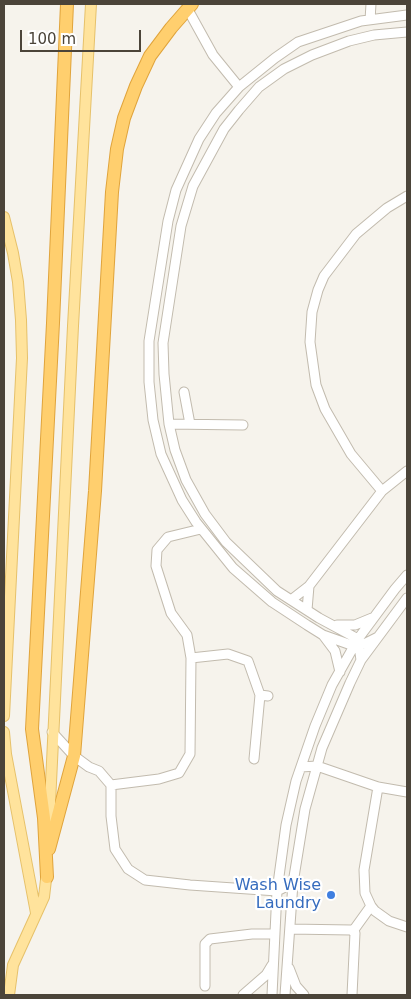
<!DOCTYPE html>
<style>
body{margin:0}
#map{position:relative;width:411px;height:999px;overflow:hidden;background:#f6f3ec;font-family:"DejaVu Sans",sans-serif}
canvas{display:block}
.frame{position:absolute;inset:0;border:5px solid #4b4439;pointer-events:none}
.scale{position:absolute;left:20px;top:30px;width:121px;height:22px;box-sizing:border-box;border:2px solid #4b4439;border-top:0;padding-left:6px;font-size:15px;line-height:18px;white-space:nowrap;color:#4b4439;-webkit-text-stroke:4px #fff;paint-order:stroke}
</style>
<div id="map">
<canvas width="411" height="999"></canvas>
<div class="frame"></div>
<div class="scale">100 m</div>
</div>
<script>
const c = document.querySelector('canvas').getContext('2d');
c.lineJoin = 'round';
function shape(rows) {
  const path = new Path2D();
  for (const r of rows) {
    path.moveTo(r[0], r[1]);
    for (let i = 2; i < r.length; i += 2) path.lineTo(r[i], r[i + 1]);
  }
  return path;
}
function strokePath(path, color, width, dash) {
  c.strokeStyle = color;
  c.lineWidth = width;
  c.lineCap = dash ? 'butt' : 'round';
  c.setLineDash(dash || []);
  c.stroke(path);
}
function write(font, color, halo, rows, align = 'center') {
  c.font = font + ' "DejaVu Sans",sans-serif';
  c.lineWidth = 4.5;
  c.setLineDash([]);
  c.textBaseline = 'middle';
  c.strokeStyle = halo;
  c.fillStyle = color;
  for (const [text, x, y, turn = 0] of rows) {
    c.save();
    c.translate(x, y);
    c.rotate((+turn || 0) * Math.PI / 180);
    c.textAlign = isNaN(turn) ? turn : align;
    if (halo) c.strokeText(text, 0, 0);
    c.fillText(text, 0, 0);
    c.restore();
  }
}
const minor = shape([
 [187,8,213,55,239,87],
 [370,20,371,4],
 [184,392,190,424],
 [169,424,243,425],
 [382,491,351,454,325,409,316,385,310,342,312,312,318,290,324,276,356,234,387,208,407,196],
 [201,529,168,537,157,550,156,566,171,613,187,635,191,658,190,754,179,773,159,779,111,785,111,816,115,849,128,869,145,880,190,885,277,891,293,883],
 [291,600,309,586,382,491,407,471],
 [307,610,309,586],
 [337,625,355,625,372,618],
 [323,635,335,651,340,672],
 [378,637,366,643,354,646,323,635,307,625,272,602,233,568,196,522,182,500,161,454,153,420,149,382,149,341,168,221,176,190,199,139,216,113,239,87,275,58,298,42,361,21,407,15],
 [191,658,228,654,248,661,260,695,268,696],
 [361,660,358,639,319,618,277,591,226,542,205,514,186,480,175,450,169,424,164,374,163,343,181,226,193,186,224,129,239,110,259,87,284,69,312,55,349,41,374,35,407,32],
 [52,732,74,756,89,767,99,771,111,785],
 [254,759,260,695],
 [301,767,317,766,378,787,407,792],
 [378,787,364,870,365,893,371,906,375,911,389,921,407,927],
 [290,929,351,930,355,933,352,995],
 [353,931,371,906],
 [289,968,296,986,304,995],
 [205,986,205,944,210,939,252,934,275,934],
 [243,995,266,975,272,965],
 [272,995,277,891,286,825,296,781,315,726,332,685,358,639,395,589,407,575],
 [285,995,293,883,305,809,317,766,322,748,350,683,361,660,407,598]
]);
const major = shape([
 [4,217,13,253,18,282,21,320,22,358,4,716],
 [4,732,6,754,36,913],
 [49,824,73,326,91,4],
 [9,995,13,965,44,897,47,871]
]);
const highway = shape([
 [49,849,74,756,95,491,112,192,117,149,124,118,136,86,150,56,171,28,192,4],
 [47,877,44,818,32,729,53,323,67,4]
]);
const markers = [
 [331,895,5,"#3f7fe0"]
];
const shopNames = [
 ["Wash Wise",321,886],
 ["Laundry",321,904]
];
strokePath(minor, '#c2bbae', 11);
strokePath(major, '#e6c16a', 12);
strokePath(highway, '#e0a43c', 14);
strokePath(minor, '#fff', 9);
strokePath(major, '#ffe39c', 10);
strokePath(highway, '#ffcf6e', 12);
for (const [x, y, r, color] of markers) {
  const dot = new Path2D();
  dot.arc(x, y, r, 0, 2 * Math.PI);
  c.fillStyle = color;
  c.fill(dot);
  strokePath(dot, '#fff', 2);
}
write('16px', '#366cbe', '#fff', shopNames, 'right');
</script>
